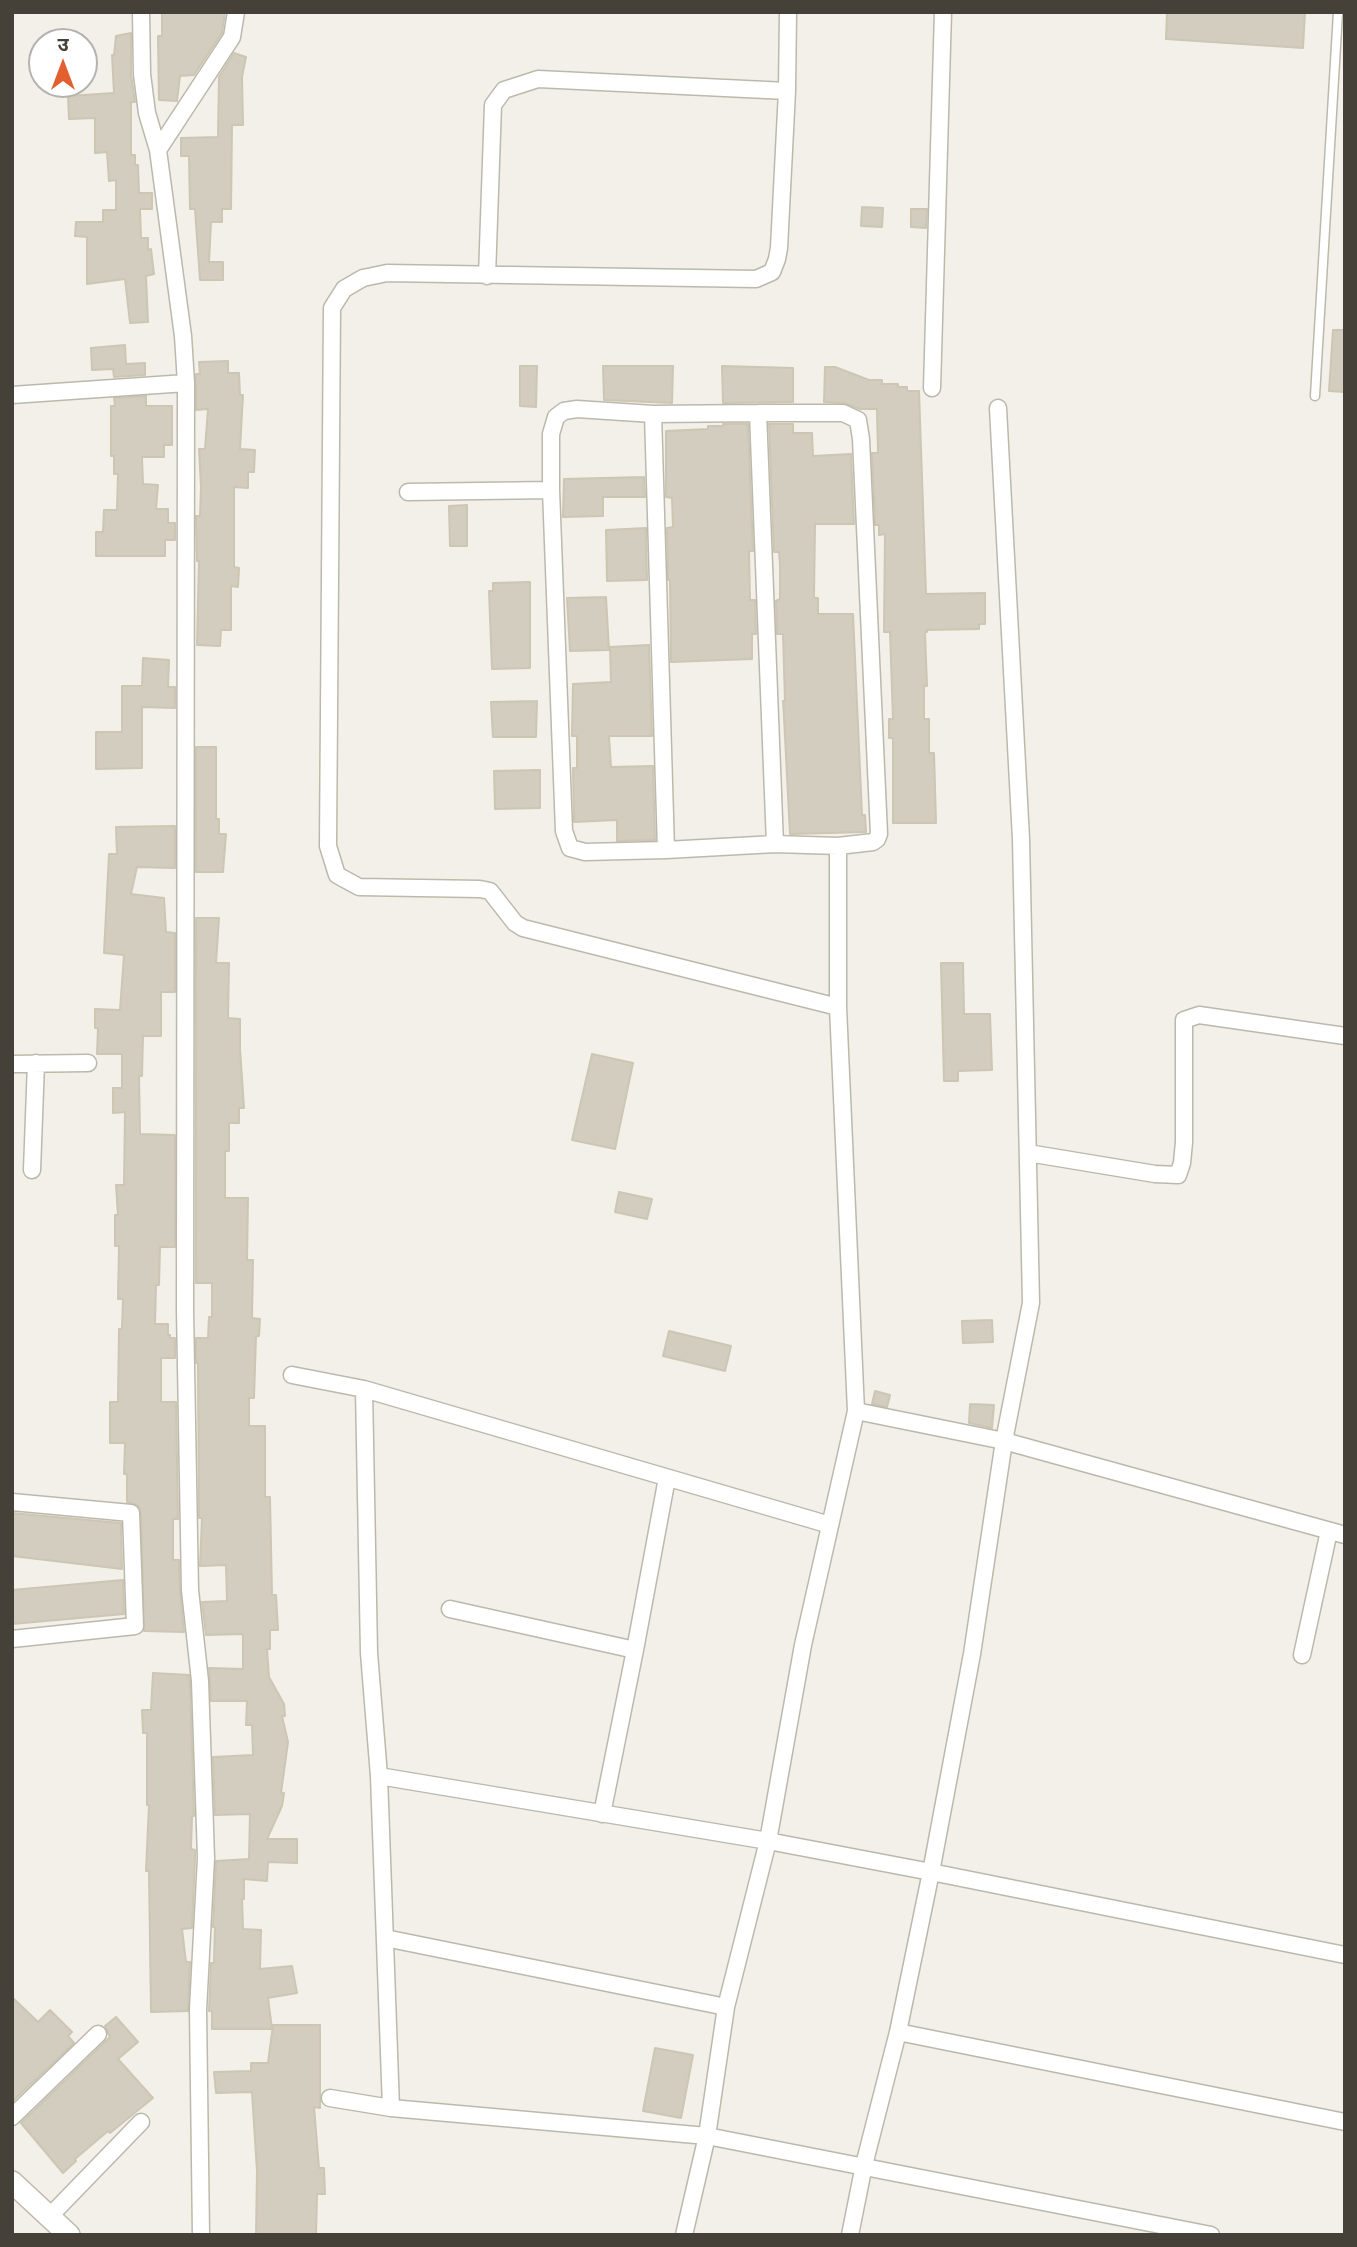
<!DOCTYPE html>
<meta charset="utf-8">
<style>
body{margin:0}
#map{position:relative;width:1357px;height:2247px;overflow:hidden;background:#f2f0e8;font-family:Quicksand,"Noto Sans Devanagari",sans-serif}
canvas{display:block}
.frame{position:absolute;inset:0;border:14px solid #454138;pointer-events:none}
.north{position:absolute;left:28px;top:28px;width:70px;height:70px;box-sizing:border-box;background:#fff;border:2px solid #b5b3af;border-radius:50%;rotate:0deg;font-size:19px;font-weight:700;line-height:28px;text-align:center;color:#454138}
.north::after{content:'';display:block;margin:auto;width:24px;height:32px;background:#e26030;clip-path:polygon(50% 0,100% 100%,50% 72%,0 100%)}
</style>
<div id="map">
<canvas width="1357" height="2247"></canvas>
<div class="frame"></div>
<div class="north">उ</div>
</div>
<script>
const c = document.querySelector('canvas').getContext('2d');
c.lineJoin = 'round';
function fillPath(path, color) {
  c.fillStyle = color;
  c.fill(path, 'evenodd');
}
function shape(rows) {
  const path = new Path2D();
  for (const r of rows) {
    path.moveTo(r[0], r[1]);
    for (let i = 2; i < r.length; i += 2) path.lineTo(r[i], r[i + 1]);
  }
  return path;
}
function strokePath(path, color, width, dash) {
  c.strokeStyle = color;
  c.lineWidth = width;
  c.lineCap = dash ? 'butt' : 'round';
  c.setLineDash(dash || []);
  c.stroke(path);
}
const building = shape([
 [162,12,225,12,222,33,194,75,180,76,177,101,159,100,158,36,162,36,162,12],
 [1167,12,1305,12,1303,48,1166,39,1167,12],
 [131,33,131,74,135,102,131,102,131,155,135,155,135,165,138,165,139,193,152,193,152,209,140,209,141,238,148,238,148,250,151,249,154,274,146,276,148,322,130,323,125,279,87,284,87,237,75,236,76,222,103,222,103,210,116,210,116,180,109,181,107,152,95,153,95,118,69,119,68,96,114,93,112,55,114,55,116,36,131,33],
 [234,53,246,57,242,77,243,125,232,125,231,209,222,209,222,222,211,222,209,262,223,262,223,280,200,280,195,209,190,209,189,156,181,156,181,138,218,137,219,77,234,53],
 [862,207,883,208,882,227,861,226,862,207],
 [911,209,927,209,926,228,911,227,911,209],
 [1333,330,1345,330,1345,392,1329,391,1333,330],
 [125,345,126,364,145,363,145,375,114,377,113,369,92,370,91,348,125,345],
 [228,361,228,373,239,373,240,395,243,395,240,449,255,450,254,472,248,472,248,488,234,487,234,567,239,568,238,587,231,586,231,630,221,630,220,646,197,645,199,561,197,561,196,516,200,516,201,487,199,449,205,449,208,409,196,410,196,374,200,374,199,362,228,361],
 [520,366,537,366,536,407,520,406,520,366],
 [603,366,673,366,672,403,604,400,603,366],
 [722,366,793,368,793,402,723,403,722,366],
 [825,367,835,367,869,380,882,380,882,384,898,384,898,387,907,387,907,391,919,391,926,594,985,593,985,624,979,624,979,629,927,630,927,632,925,632,927,686,924,686,924,719,929,719,929,753,934,753,936,823,893,823,893,738,889,738,889,719,893,719,890,632,884,632,885,534,879,535,879,525,875,525,872,453,878,453,877,409,860,409,844,403,824,402,825,367],
 [146,396,146,406,172,406,172,445,164,445,164,457,142,457,143,484,158,485,156,509,168,509,168,523,175,523,175,540,165,540,165,556,96,556,96,532,103,532,104,510,117,510,118,474,114,474,114,456,111,456,111,406,115,406,114,398,146,396],
 [723,424,748,424,753,551,749,551,750,600,755,600,756,634,752,634,752,659,671,662,670,580,668,580,667,528,673,527,672,498,666,497,666,431,708,429,708,426,723,426,723,424],
 [769,424,793,424,793,433,812,433,813,456,851,454,854,524,815,524,814,598,818,598,818,614,853,614,862,815,865,815,866,832,790,834,784,717,783,701,785,701,783,634,777,634,776,601,780,599,780,564,779,552,774,552,769,424],
 [644,477,645,497,603,497,603,516,563,517,564,479,644,477],
 [467,505,467,546,450,546,449,506,467,505],
 [646,528,647,580,607,581,606,530,646,528],
 [530,582,530,668,492,669,489,591,493,591,493,583,530,582],
 [606,597,609,650,570,651,567,598,606,597],
 [649,645,652,736,609,736,611,767,653,766,655,840,617,841,617,820,574,822,573,768,577,768,577,736,572,736,573,684,611,682,610,647,649,645],
 [143,658,169,660,168,687,175,687,175,708,142,707,142,768,96,769,96,732,122,732,122,686,142,686,143,658],
 [537,701,536,737,493,737,491,702,537,701],
 [196,747,216,747,216,819,219,819,219,834,226,834,223,872,196,872,196,747],
 [540,770,540,808,495,809,494,771,540,770],
 [175,826,175,868,137,867,131,894,164,898,166,932,175,933,175,992,161,992,161,1036,143,1036,142,1076,139,1076,140,1134,175,1135,175,1247,160,1247,159,1285,156,1285,155,1324,168,1324,168,1335,170,1335,170,1338,175,1338,175,1358,161,1358,161,1402,176,1402,178,1519,173,1519,173,1560,179,1560,180,1591,184,1632,144,1631,141,1512,137,1505,127,1502,127,1474,124,1474,125,1443,110,1443,110,1402,118,1402,119,1329,122,1329,123,1299,118,1299,119,1246,115,1246,115,1215,118,1215,116,1185,124,1185,125,1112,113,1113,113,1088,122,1088,122,1054,97,1054,98,1028,95,1028,95,1009,120,1010,124,955,104,953,109,854,117,854,116,827,175,826],
 [196,918,219,918,216,963,229,963,228,1018,240,1019,240,1049,244,1108,239,1108,239,1123,229,1123,229,1151,225,1151,225,1198,248,1198,247,1260,253,1260,252,1318,260,1319,259,1336,256,1336,254,1398,249,1398,249,1426,265,1426,265,1497,270,1497,272,1595,276,1595,278,1630,270,1630,270,1649,267,1649,269,1677,284,1704,285,1716,282,1716,288,1742,281,1793,284,1793,282,1806,267,1839,297,1839,297,1863,268,1862,267,1881,244,1879,244,1899,242,1899,243,1929,261,1930,260,1969,292,1966,297,1993,268,1998,272,2029,212,2029,212,2011,209,2011,211,1963,214,1963,215,1927,213,1927,216,1861,249,1859,250,1814,215,1815,213,1757,253,1755,252,1725,246,1725,247,1701,211,1701,209,1668,243,1669,243,1634,206,1635,202,1602,227,1601,226,1565,200,1566,202,1518,199,1518,198,1363,196,1363,196,1338,208,1338,209,1317,212,1317,212,1283,196,1283,196,918],
 [941,963,963,963,964,1014,990,1014,992,1070,958,1071,958,1081,944,1081,941,963],
 [592,1054,633,1063,615,1149,572,1140,592,1054],
 [619,1192,652,1199,647,1219,615,1212,619,1192],
 [992,1320,993,1342,963,1343,962,1321,992,1320],
 [669,1331,731,1346,725,1371,663,1356,669,1331],
 [875,1391,890,1395,887,1407,872,1404,875,1391],
 [970,1404,994,1405,992,1428,969,1423,970,1404],
 [12,1513,121,1523,122,1569,12,1556,12,1513],
 [123,1580,124,1614,12,1624,12,1590,123,1580],
 [153,1673,189,1675,190,1682,194,1816,192,1816,191,1849,195,1850,195,1858,192,1928,182,1929,186,1962,190,1962,188,2011,151,2012,149,1871,146,1871,149,1805,147,1805,147,1733,143,1733,142,1710,151,1710,153,1673],
 [12,1997,38,2022,50,2010,72,2032,68,2036,74,2043,12,2102,12,1997],
 [116,2017,138,2042,118,2059,153,2098,110,2133,108,2131,75,2159,76,2161,63,2173,21,2123,110,2037,105,2026,116,2017],
 [273,2025,320,2025,320,2108,314,2107,319,2168,324,2168,325,2194,317,2194,316,2235,256,2235,257,2171,252,2092,216,2093,214,2072,251,2071,251,2063,268,2063,273,2025],
 [655,2048,693,2055,681,2118,643,2111,655,2048]
]);
const service = shape([
 [1315,396,1338,12]
]);
const minor = shape([
 [141,12,142,74,147,113,158,150],
 [788,12,787,91,779,248,777,259,772,272,756,279,387,273,363,278,344,289,332,308,328,846,337,875,359,887,480,889,490,891,515,923,523,928,838,1007],
 [487,276,493,105,504,90,538,79,787,91],
 [186,383,185,1310,190,1590,200,1681,206,1858,198,2010,201,2235],
 [932,388,943,12],
 [12,395,186,383,183,336,158,150,232,37,236,12],
 [653,414,758,413],
 [408,492,551,490],
 [666,850,585,852,570,848,564,831,551,490,551,434,556,417,564,411,577,409,653,414,666,850,775,844,758,413,843,413,858,420,861,439,879,834,877,839,873,842,838,846,775,844],
 [12,1064,88,1063],
 [1028,1153,1155,1174,1178,1175,1182,1163,1184,1142,1184,1020,1199,1015,1345,1036],
 [32,1170,36,1063],
 [292,1375,364,1389,830,1525],
 [364,1389,369,1653,379,1776,391,2108],
 [856,1411,1004,1441,1345,1535],
 [12,1502,131,1513,135,1626,12,1639],
 [450,1609,635,1650,602,1814],
 [635,1650,667,1478],
 [1302,1655,1329,1531],
 [379,1776,768,1841,931,1872,1345,1955],
 [385,1938,726,2007],
 [898,2032,1345,2122],
 [330,2098,391,2108,707,2136,1211,2235],
 [12,2117,98,2034],
 [49,2217,141,2122],
 [684,2235,707,2136,726,2007,768,1841,803,1645,856,1411,838,1007,838,846],
 [850,2235,864,2165,898,2032,931,1872,972,1654,1004,1441,1031,1303,1021,839,998,408]
]);
const tertiary = shape([
 [12,2182,69,2235]
]);
fillPath(building, '#d2cdbf');
strokePath(building, '#ccc6b3', 2);
strokePath(service, '#bcb9ac', 11);
strokePath(minor, '#bcb9ac', 19);
strokePath(tertiary, '#bcb9ac', 24);
strokePath(service, '#fff', 8);
strokePath(minor, '#fff', 16);
strokePath(tertiary, '#fff', 21);
</script>
